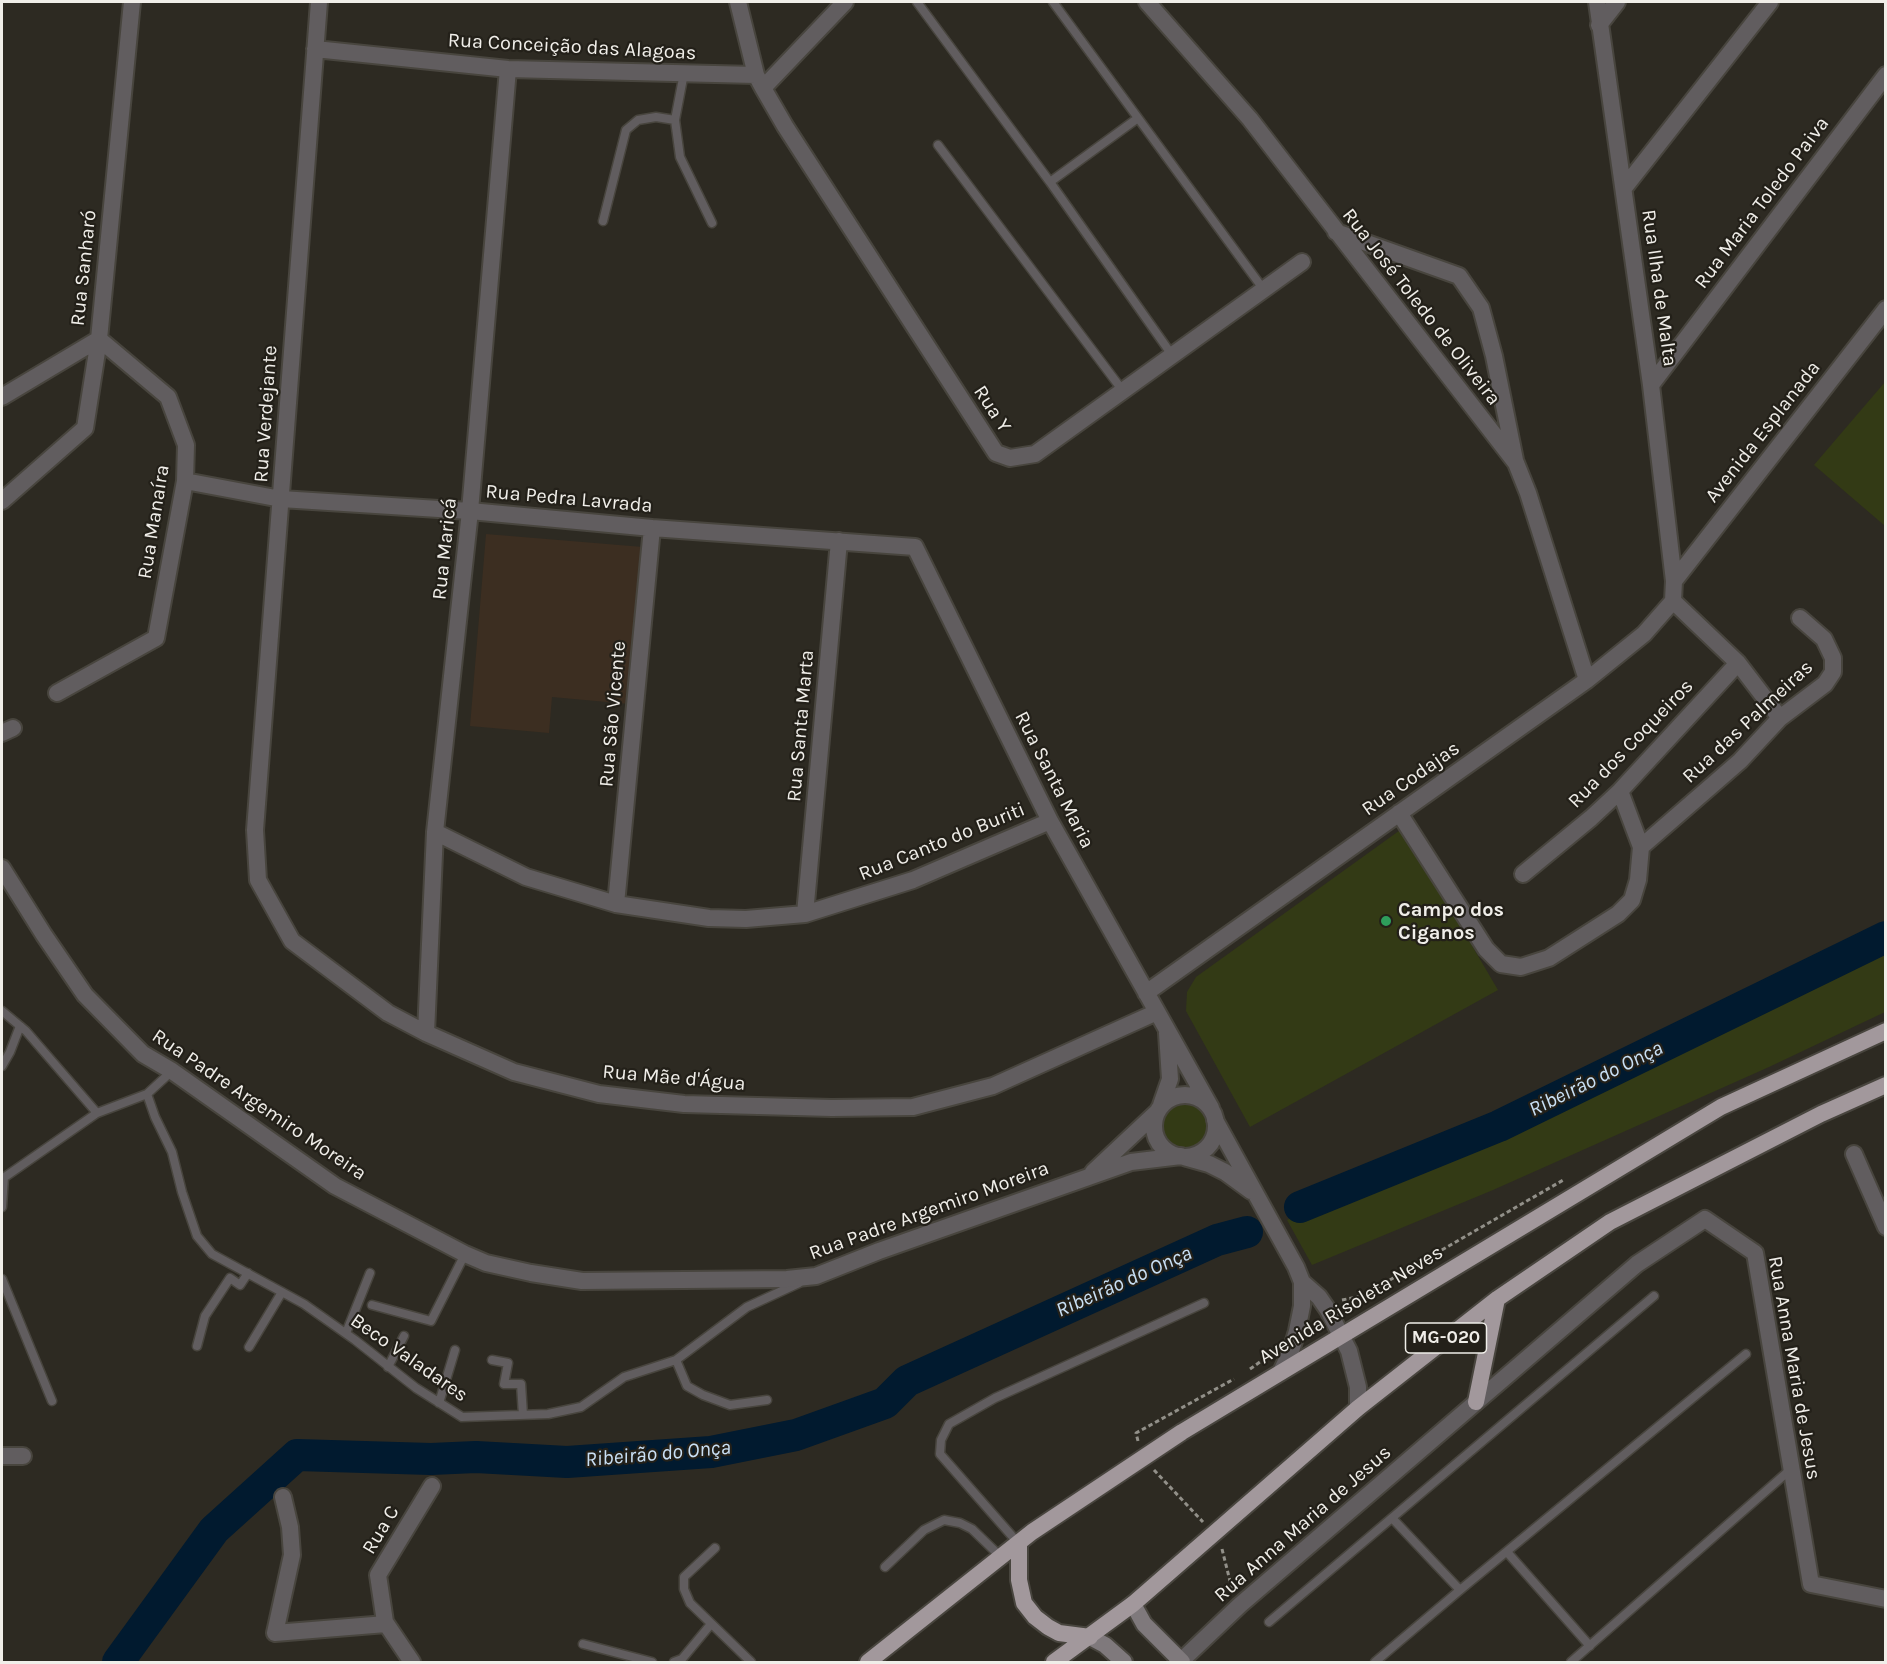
<!DOCTYPE html>
<meta charset="utf-8">
<style>
body{margin:0}
#map{position:relative;width:1887px;height:1664px;overflow:hidden;background:#2d2a22;font-family:Karla,sans-serif}
canvas{display:block}
.frame{position:absolute;inset:0;border:3px solid #f0eee9;pointer-events:none}
</style>
<div id="map">
<canvas width="1887" height="1664"></canvas>
<div class="frame"></div>
</div>
<script>
const c = document.querySelector('canvas').getContext('2d');
c.lineJoin = 'round';
function fillPath(path, color) {
  c.fillStyle = color;
  c.fill(path, 'evenodd');
}
function shape(rows) {
  const path = new Path2D();
  for (const r of rows) {
    if (r.length === 3) {
      path.moveTo(r[0] + r[2], r[1]);
      path.arc(r[0], r[1], r[2], 0, 2 * Math.PI);
      continue;
    }
    path.moveTo(r[0], r[1]);
    for (let i = 2; i < r.length; i += 2) path.lineTo(r[i], r[i + 1]);
  }
  return path;
}
function strokePath(path, color, width, dash) {
  c.strokeStyle = color;
  c.lineWidth = width;
  c.lineCap = dash ? 'butt' : 'round';
  c.setLineDash(dash || []);
  c.stroke(path);
}
function write(font, color, halo, rows, align = 'center') {
  c.font = font + ' Karla,sans-serif';
  c.lineWidth = 4.5;
  c.setLineDash([]);
  c.textBaseline = 'middle';
  c.strokeStyle = halo;
  c.fillStyle = color;
  for (const [text, x, y, turn = 0] of rows) {
    c.save();
    c.translate(x, y);
    c.rotate((+turn || 0) * Math.PI / 180);
    c.textAlign = isNaN(turn) ? turn : align;
    if (halo) c.strokeText(text, 0, 0);
    c.fillText(text, 0, 0);
    c.restore();
  }
}
const education = shape([
 [486,534,643,547,629,704,552,697,549,733,470,726]
]);
const green = shape([
 [1885,382,1885,526,1814,465],
 [1403,828,1498,990,1250,1127,1186,1011,1187,992,1196,977],
 [1885,944,1885,1012,1769,1067,1493,1190,1312,1265,1287,1220,1442,1155,1732,1019],
 [1185,1126,25]
]);
const river = shape([
 [1300,1207,1499,1126,1886,937],
 [118,1662,214,1530,297,1455,431,1459,476,1457,567,1462,711,1452,796,1435,885,1403,907,1381,1217,1240,1247,1232]
]);
const path = shape([
 [1342,1300,1362,1296,1565,1179],
 [1250,1369,1267,1357,1271,1350],
 [1138,1441,1136,1433,1234,1379],
 [1154,1470,1203,1522],
 [1222,1549,1232,1589]
]);
const service = shape([
 [917,2,1050,182,1172,355],
 [1053,2,1264,290],
 [684,73,675,120,680,157,712,223],
 [938,145,1123,391],
 [1050,182,1138,118],
 [603,221,626,130,638,120,656,117,675,120],
 [2,1011,26,1031,97,1113],
 [2,1066,10,1052,20,1026],
 [147,1094,155,1117,172,1152,182,1192,197,1236,212,1254,304,1304,355,1340,416,1388,462,1417,548,1414,581,1407,624,1377,676,1360,747,1307,799,1283],
 [2,1179,97,1113,147,1094,172,1071],
 [2,1207,4,1177],
 [2,1279,52,1401],
 [372,1305,431,1321,465,1254],
 [346,1333,370,1273],
 [197,1346,205,1316,230,1278,240,1285,248,1273],
 [249,1347,282,1292],
 [492,1360,508,1363,504,1384,521,1384,523,1415],
 [676,1360,687,1386,703,1395,730,1405,767,1400],
 [388,1367,404,1336],
 [439,1403,455,1350],
 [1392,1518,1460,1590],
 [1019,1544,940,1454,941,1440,949,1424,995,1398,1204,1303],
 [715,1548,684,1577,684,1589,690,1603,751,1662],
 [1507,1552,1590,1646],
 [885,1567,924,1530,944,1520,960,1523,972,1529,1001,1557],
 [1269,1622,1654,1296],
 [583,1644,652,1662],
 [674,1662,682,1659,711,1624],
 [1375,1662,1460,1590,1746,1354],
 [1571,1662,1791,1469]
]);
const minor = shape([
 [319,2,255,830,258,880,292,941,388,1013,426,1033,514,1072,599,1094,684,1104,832,1108,913,1107,993,1086,1157,1012],
 [738,2,756,75,763,88,785,126,996,453,1010,458,1035,454,1302,262],
 [1147,2,1250,119,1516,463,1528,493,1587,680],
 [1599,25,1617,2],
 [315,49,508,69,756,75],
 [763,88,845,2],
 [1624,188,1770,2],
 [1336,232,1459,276,1481,308,1494,356,1515,460],
 [1651,385,1886,75],
 [2,397,99,339,168,397,186,445,185,481,156,638,57,693],
 [185,481,281,499,470,511,652,528,915,547,1050,821,1211,1108],
 [2,501,85,428,99,339,132,2],
 [1674,581,1886,309],
 [1673,601,1738,663,1780,718],
 [2,733,13,728],
 [1399,813,1486,949,1501,964,1521,967,1549,958,1618,914,1632,900,1638,880,1641,847,1620,791],
 [435,832,526,877,616,904,709,918,746,919,805,914,913,880,1050,821],
 [1641,847,1740,761,1780,718,1825,684,1833,672,1833,658,1824,639,1800,618],
 [2,868,44,935,85,995,143,1054,172,1071,335,1186,465,1254,486,1263,531,1273,582,1281,787,1279,816,1276,879,1251,1131,1162,1181,1156],
 [1523,874,1591,818,1620,791,1738,663],
 [616,904,652,528],
 [805,914,839,541],
 [1146,993,1587,680,1644,634,1673,601,1674,581,1651,385,1597,2],
 [426,1033,435,832,470,511,508,69],
 [1185,1126,31],
 [1161,1105,1170,1079,1167,1033],
 [1215,1120,1296,1267,1302,1282,1302,1306,1297,1331,1291,1351,1281,1372],
 [1854,1154,1886,1227],
 [1184,1157,1209,1164,1225,1172,1251,1191],
 [1093,1172,1156,1113],
 [1302,1282,1319,1297,1328,1310,1349,1351,1358,1387,1358,1408],
 [2,1456,23,1456],
 [283,1497,290,1527,292,1555,275,1633,386,1624],
 [412,1662,385,1622,378,1575,432,1486],
 [1180,1662,1240,1605,1637,1264,1705,1219,1755,1253,1811,1584,1886,1599]
]);
const secondary = shape([
 [1133,1604,1144,1624,1182,1662],
 [1090,1637,1105,1645,1124,1662]
]);
const trunk = shape([
 [1476,1402,1497,1299],
 [1019,1544,1019,1580,1024,1603,1035,1617,1048,1627,1059,1633,1090,1637],
 [868,1662,1032,1532,1182,1432,1721,1107,1886,1031],
 [1054,1662,1133,1604,1358,1408,1497,1299,1610,1222,1821,1114,1886,1085]
]);
const markers = [
 [1386,921,6,"#2e9e5b"]
];
const shields = [
 [1446,1338,81]
];
const shieldNames = [
 ["MG-020",1446,1338]
];
const streetNames = [
 ["Rua Conceição das Alagoas",572,47,3],
 ["Rua Maria Toledo Paiva",1762,203,-53],
 ["Rua Sanharó",84,268,-84],
 ["Rua Ilha de Malta",1659,288,82],
 ["Rua José Toledo de Oliveira",1421,307,52],
 ["Rua Y",992,409,57],
 ["Rua Verdejante",266,414,-86],
 ["Avenida Esplanada",1763,432,-52],
 ["Rua Pedra Lavrada",569,499,5],
 ["Rua Manaíra",154,522,-81],
 ["Rua Maricá",445,549,-84],
 ["Rua São Vicente",613,714,-85],
 ["Rua das Palmeiras",1748,722,-43],
 ["Rua Santa Marta",801,726,-85],
 ["Rua dos Coqueiros",1631,744,-46],
 ["Rua Codajas",1411,779,-35],
 ["Rua Santa Maria",1054,780,63],
 ["Rua Canto do Buriti",942,842,-22],
 ["Rua Mãe d'Água",674,1078,5],
 ["Rua Padre Argemiro Moreira",259,1105,34],
 ["Rua Padre Argemiro Moreira",929,1211,-20],
 ["Avenida Risoleta Neves",1351,1305,-31],
 ["Beco Valadares",409,1358,35],
 ["Rua Anna Maria de Jesus",1794,1368,80],
 ["Rua Anna Maria de Jesus",1303,1524,-41],
 ["Rua C",381,1530,-59]
];
const poiNames = [
 ["Campo dos",1398,910],
 ["Ciganos",1398,933]
];
const waterNames = [
 ["Ribeirão do Onça",1596,1079,-26],
 ["Ribeirão do Onça",1124,1282,-24],
 ["Ribeirão do Onça",658,1454,-5]
];
fillPath(education, '#3c2e21');
fillPath(green, '#333a15');
strokePath(river, '#011a2f', 32);
strokePath(service, '#48453e', 11);
strokePath(minor, '#48453e', 20);
strokePath(secondary, '#48453e', 20);
strokePath(trunk, '#48453e', 20);
strokePath(path, '#929089', 3, [4.5, 3]);
strokePath(service, '#615d5f', 8);
strokePath(minor, '#615d5f', 16);
strokePath(secondary, '#7f797c', 16);
strokePath(trunk, '#a2989c', 16);
for (const [x, y, r, color] of markers) {
  const dot = new Path2D();
  dot.arc(x, y, r, 0, 2 * Math.PI);
  c.fillStyle = color;
  c.fill(dot);
  strokePath(dot, '#232019', 2);
}
for (const [x, y, w] of shields) {
  const box = new Path2D();
  box.roundRect(x - w / 2, y - 15, w, 30, 4.5);
  c.fillStyle = '#232019';
  c.fill(box);
  strokePath(box, '#f0eee9', 1.5);
}
write('bold 18px', '#f0eee9', null, shieldNames);
write('20px', '#f0eee9', '#232019', streetNames);
write('bold 20px', '#f0eee9', '#232019', poiNames, 'left');
write('italic 21px', '#c9e0f5', '#232019', waterNames);
</script>
